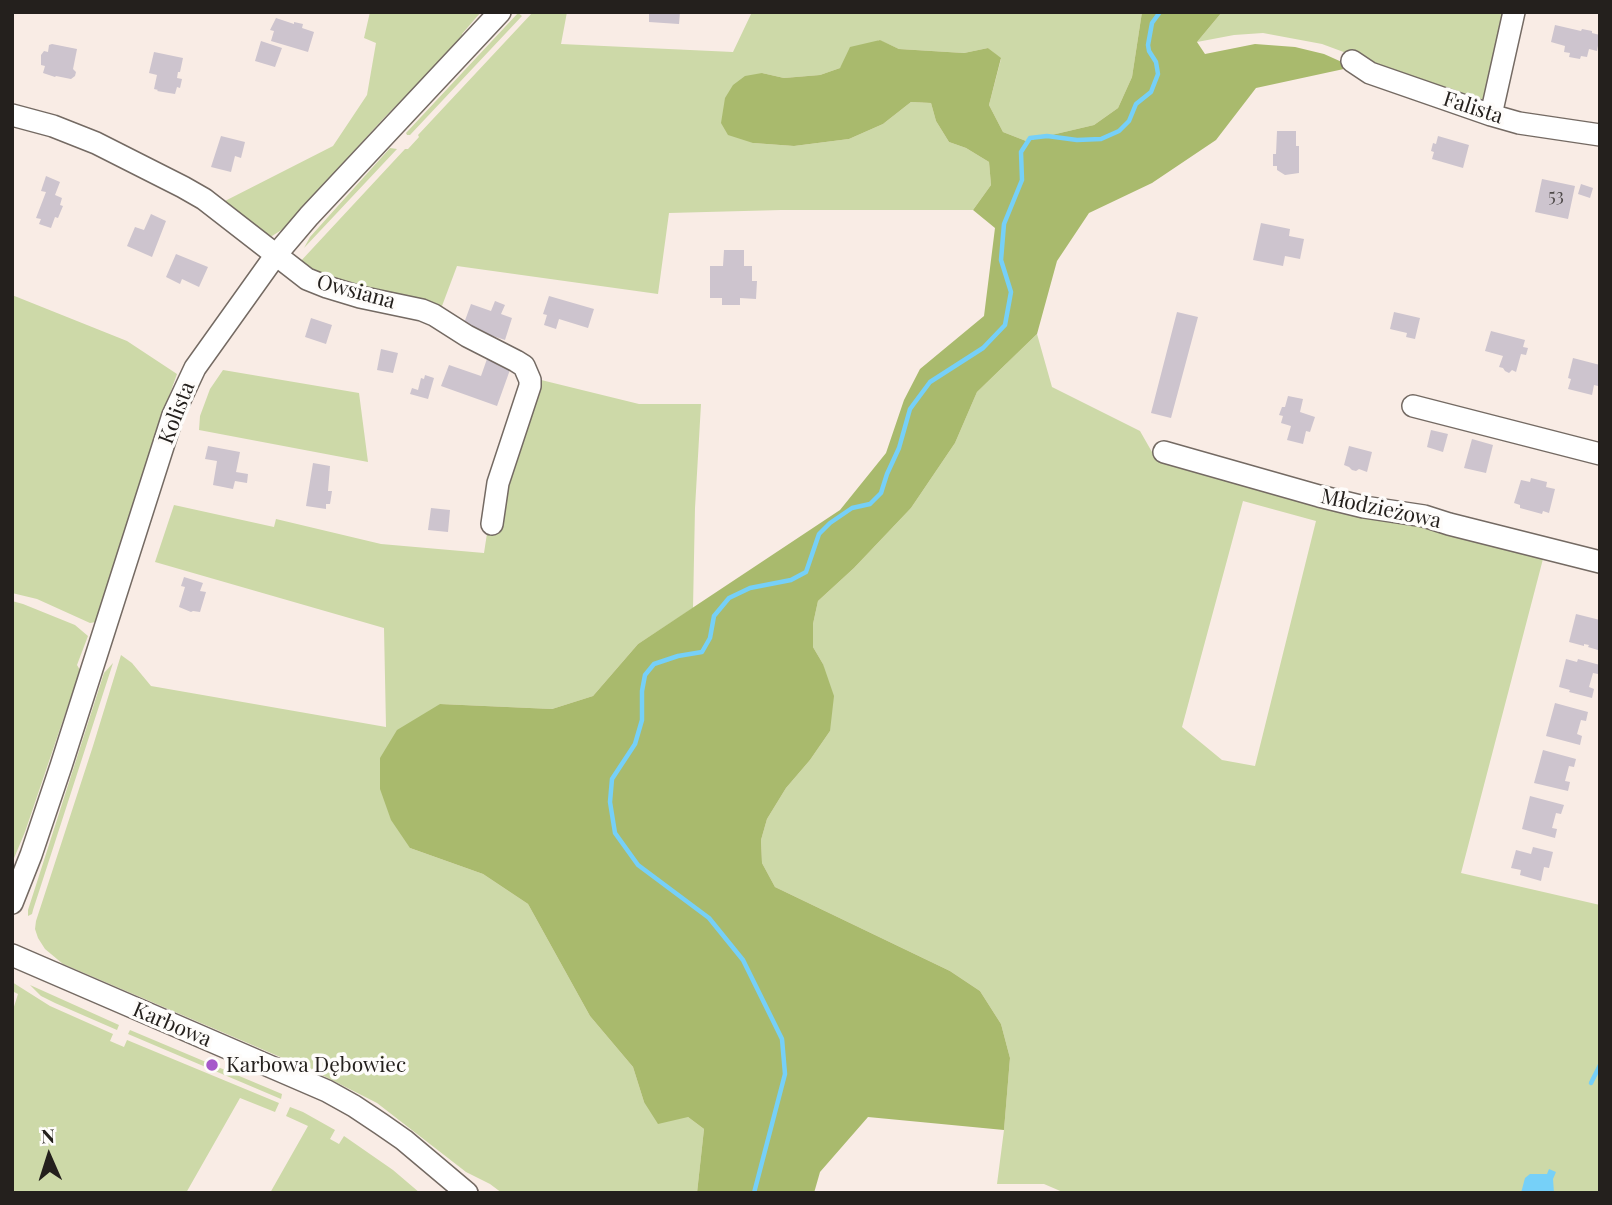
<!DOCTYPE html>
<meta charset="utf-8">
<style>
body{margin:0}
#map{position:relative;width:1612px;height:1205px;overflow:hidden;background:#f9ece5;font-family:"Playfair Display",serif}
canvas{display:block}
.frame{position:absolute;inset:0;border:14px solid #24201d;pointer-events:none}
.north{position:absolute;left:14px;top:1121px;width:70px;height:70px;-webkit-text-stroke:5px #fefcfa;paint-order:stroke;rotate:357deg;font-size:19px;font-weight:700;line-height:28px;text-align:center;color:#24201d}
.north::after{content:'';display:block;margin:auto;width:24px;height:32px;background:#24201d;clip-path:polygon(50% 0,100% 100%,50% 72%,0 100%)}
</style>
<div id="map">
<canvas width="1612" height="1205"></canvas>
<div class="frame"></div>
<div class="north">N</div>
</div>
<script>
const c = document.querySelector('canvas').getContext('2d');
c.lineJoin = 'round';
function fillPath(path, color) {
  c.fillStyle = color;
  c.fill(path, 'evenodd');
}
function shape(rows) {
  const path = new Path2D();
  for (const r of rows) {
    path.moveTo(r[0], r[1]);
    for (let i = 2; i < r.length; i += 2) path.lineTo(r[i], r[i + 1]);
  }
  return path;
}
function strokePath(path, color, width, dash) {
  c.strokeStyle = color;
  c.lineWidth = width;
  c.lineCap = dash ? 'butt' : 'round';
  c.setLineDash(dash || []);
  c.stroke(path);
}
function write(font, color, halo, rows, align = 'center') {
  c.font = font + ' "Playfair Display",serif';
  c.lineWidth = 7;
  c.setLineDash([]);
  c.textBaseline = 'middle';
  c.strokeStyle = halo;
  c.fillStyle = color;
  for (const [text, x, y, turn = 0] of rows) {
    c.save();
    c.translate(x, y);
    c.rotate((+turn || 0) * Math.PI / 180);
    c.textAlign = isNaN(turn) ? turn : align;
    if (halo) c.strokeText(text, 0, 0);
    c.fillText(text, 0, 0);
    c.restore();
  }
}
const green = shape([
 [370,12,481,12,462,34,463,37,383,119,283,229,272,236,263,235,221,203,333,146,367,95,376,43,364,38],
 [533,12,567,12,561,44,733,52,752,12,1142,12,1132,77,1118,108,1094,125,1026,141,1003,132,989,105,1001,59,988,48,964,53,899,49,879,40,840,68,820,75,784,78,762,73,753,143,794,146,849,139,883,124,911,102,931,103,936,121,949,142,966,148,989,162,991,185,973,210,781,210,669,213,658,294,457,266,439,314,344,287,299,263,405,149,408,149,419,137,418,135],
 [1222,12,1506,12,1487,105,1322,44,1263,33,1234,35,1197,42],
 [518,13,522,16,410,135,407,135,406,133],
 [390,148,397,149,304,248,310,237],
 [12,295,127,341,177,374,157,430,96,622,90,623,37,599,12,593],
 [1037,334,1052,387,1140,431,1152,452,1319,501,1401,518,1543,559,1461,873,1600,905,1600,1193,1065,1193,1044,1184,997,1184,1004,1130,1010,1058,1001,1024,980,991,950,971,775,887,762,863,761,840,767,819,786,788,810,760,830,731,823,664,813,647,813,624,818,601,854,568,911,508,955,443,977,392],
 [1243,501,1316,521,1255,766,1222,760,1182,727],
 [223,370,359,393,368,462,199,430,200,416,210,389],
 [533,378,639,404,701,404,695,508,693,608,638,644,593,696,552,709,440,704,410,848,483,874,528,904,590,1016,633,1067,644,1102,688,1117,704,1129,697,1193,502,1193,490,1184,466,1172,377,1103,320,1074,63,964,45,949,38,938,35,929,36,921,93,746,121,655,132,663,151,686,386,727,384,628,155,562,174,505,274,527,276,519,381,544,484,553,488,527,523,416,531,417,541,389,534,386],
 [12,601,23,604,75,625,88,636,77,665,80,670,25,832,12,863],
 [113,663,33,910,32,914,28,916,28,910,104,673],
 [12,982,50,1006,113,1034,110,1041,124,1047,127,1040,279,1103,275,1112,240,1098,186,1193,12,1193,12,1013,18,994,12,991],
 [30,985,119,1025,117,1030,55,1003,41,996],
 [130,1030,282,1094,281,1099,128,1034],
 [290,1107,303,1112,335,1130,330,1139,339,1144,344,1136,393,1170,420,1193,270,1193,308,1126,286,1116]
]);
const forest = shape([
 [1142,12,1222,12,1197,42,1205,54,1255,44,1295,47,1324,54,1353,67,1256,88,1216,140,1152,183,1089,213,1057,261,1037,334,977,392,955,443,911,508,854,568,818,601,813,624,813,647,823,664,834,696,830,731,810,760,786,788,767,819,761,840,762,863,775,887,950,971,980,991,1001,1024,1010,1058,1004,1130,868,1117,820,1172,814,1193,697,1193,704,1129,688,1117,658,1124,644,1102,633,1067,590,1016,528,904,483,874,410,848,391,820,380,789,380,758,397,730,440,704,552,709,593,696,638,644,840,510,886,453,904,400,920,369,984,316,995,228,973,210,991,185,989,162,966,148,949,142,936,121,931,103,911,102,883,124,849,139,794,146,753,143,728,135,721,123,725,98,733,85,745,76,762,73,784,78,820,75,840,68,850,47,880,40,899,49,964,53,988,48,1001,58,989,105,1003,132,1026,141,1094,125,1118,108,1132,77]
]);
const water = shape([
 [1549,1169,1556,1172,1553,1179,1554,1193,1521,1193,1525,1178,1530,1174,1547,1174]
]);
const stream = shape([
 [1591,1083,1600,1065],
 [754,1193,785,1074,782,1039,743,960,709,918,638,865,615,833,610,802,612,779,635,744,642,720,642,691,645,675,654,664,678,656,702,652,710,638,714,616,729,598,750,588,791,580,806,572,819,534,830,523,852,508,870,504,881,493,887,474,899,448,910,409,930,382,983,348,1005,325,1011,292,1001,260,1004,224,1022,180,1021,152,1030,138,1047,136,1077,140,1101,139,1119,131,1129,121,1136,104,1151,92,1158,74,1156,62,1149,51,1148,45,1152,23,1160,12]
]);
const building = shape([
 [649,12,680,12,679,24,649,22],
 [276,18,294,24,294,22,303,24,302,28,314,32,308,52,271,41,274,31,270,30],
 [1555,25,1581,31,1582,29,1592,31,1592,33,1600,35,1597,51,1589,49,1587,57,1581,56,1580,59,1569,57,1570,53,1564,52,1565,46,1551,42],
 [261,41,282,48,275,67,255,61],
 [52,44,77,49,73,69,76,72,75,76,71,79,56,76,55,77,43,73,45,66,41,65,41,55,44,51,48,52,49,45],
 [154,52,183,58,180,72,178,72,177,78,182,79,180,88,177,87,175,94,157,91,158,90,154,89,157,75,149,73],
 [1277,131,1296,131,1296,146,1299,146,1299,173,1285,175,1277,170,1277,166,1273,166,1273,154,1276,154],
 [221,136,245,142,241,158,235,156,231,172,211,167],
 [1438,136,1469,145,1463,168,1432,159,1434,152,1431,151,1433,143,1436,144],
 [46,176,60,182,55,195,62,198,60,205,63,206,58,218,55,217,51,228,39,224,41,219,36,218,46,192,41,191],
 [1542,179,1575,186,1568,219,1535,212],
 [1581,184,1593,188,1590,198,1578,194],
 [151,214,166,221,152,257,127,246,135,227,144,230],
 [1261,223,1290,229,1289,236,1304,239,1300,259,1285,256,1283,266,1253,260],
 [724,250,744,250,744,266,752,266,752,281,757,281,756,299,740,298,740,305,722,305,722,298,710,298,710,266,723,266],
 [176,254,208,267,199,287,182,279,180,284,166,277],
 [549,296,594,309,588,328,559,319,556,329,544,325,547,315,543,314],
 [495,301,505,305,501,314,512,318,505,340,463,326,471,304,491,311],
 [1177,312,1198,317,1171,418,1151,413],
 [1394,312,1420,318,1415,339,1406,337,1407,333,1390,329],
 [311,318,332,325,326,344,305,337],
 [1491,331,1525,340,1523,347,1528,348,1526,355,1521,354,1516,372,1512,370,1509,373,1505,371,1503,368,1499,367,1503,356,1485,351],
 [381,349,398,353,393,373,377,370],
 [1573,358,1600,365,1600,379,1598,386,1594,385,1592,395,1568,389,1571,379,1568,378],
 [487,359,511,367,497,406,441,386,449,365,481,376],
 [425,375,434,378,428,399,410,394,412,388,418,390,421,378,424,379],
 [1288,396,1303,399,1300,412,1315,417,1310,432,1306,431,1303,444,1287,440,1291,426,1281,423,1283,416,1279,415,1282,407,1285,407],
 [1431,430,1448,434,1443,452,1427,447],
 [1472,439,1493,445,1486,473,1464,468],
 [208,446,240,452,236,472,248,474,247,483,235,481,233,489,213,485,217,461,205,459],
 [1349,446,1372,452,1367,472,1359,469,1356,471,1352,470,1349,467,1344,465],
 [313,463,330,466,328,491,332,491,330,504,326,504,326,509,306,506],
 [1531,478,1547,482,1546,487,1555,489,1549,513,1543,511,1542,514,1520,508,1520,505,1514,503,1521,480,1530,482],
 [431,508,450,510,448,532,428,530],
 [184,577,203,583,200,591,206,592,200,612,193,611,191,612,179,607,185,587,181,586],
 [1576,614,1600,620,1600,644,1598,650,1588,647,1589,645,1584,644,1584,646,1569,642],
 [1566,659,1577,662,1578,659,1600,665,1598,674,1593,673,1589,687,1594,689,1592,698,1569,692,1570,690,1559,687],
 [1555,703,1588,712,1586,721,1581,720,1577,734,1582,736,1580,745,1546,736],
 [1543,750,1576,759,1574,767,1569,766,1565,781,1570,782,1568,791,1534,783],
 [1530,796,1564,805,1561,814,1556,813,1552,828,1557,829,1555,838,1522,829],
 [1533,847,1553,852,1549,868,1544,867,1541,881,1520,875,1521,870,1511,868,1516,850,1531,854]
]);
const minor = shape([
 [1352,61,1370,73,1491,115,1519,123,1600,135],
 [12,115,53,126,96,143,183,187,204,199,307,279,327,287,360,297,422,310,434,315,467,336,516,361,524,366,530,380,530,386,498,483,492,524],
 [1491,115,1514,12],
 [1413,406,1600,454],
 [1164,452,1319,496,1364,507,1424,516,1449,524,1600,562],
 [12,903,31,855,61,766,173,415,195,368,275,256,309,216,500,12],
 [12,955,327,1091,354,1106,381,1124,404,1140,467,1193]
]);
const markers = [
 [212,1065,7,"#a658ca"]
];
const numberNames = [
 ["53",1556,196]
];
const streetNames = [
 ["Falista",1473,108,18],
 ["Owsiana",356,292,15],
 ["Kolista",177,413,-69],
 ["Młodzieżowa",1381,509,12],
 ["Karbowa",172,1025,23]
];
const poiNames = [
 ["Karbowa Dębowiec",226,1065]
];
fillPath(green, '#cdd9a8');
fillPath(forest, '#a9ba6d');
fillPath(water, '#76d0f8');
strokePath(stream, '#76d0f8', 4.5);
fillPath(building, '#cdc4ce');
strokePath(minor, '#746a63', 24);
strokePath(minor, '#fff', 21);
for (const [x, y, r, color] of markers) {
  const dot = new Path2D();
  dot.arc(x, y, r, 0, 2 * Math.PI);
  c.fillStyle = color;
  c.fill(dot);
  strokePath(dot, '#fefcfa', 2.5);
}
write('18px', '#4e4949', null, numberNames);
write('21px', '#24201d', '#fefcfa', streetNames);
write('21px', '#24201d', '#fefcfa', poiNames, 'left');
</script>
